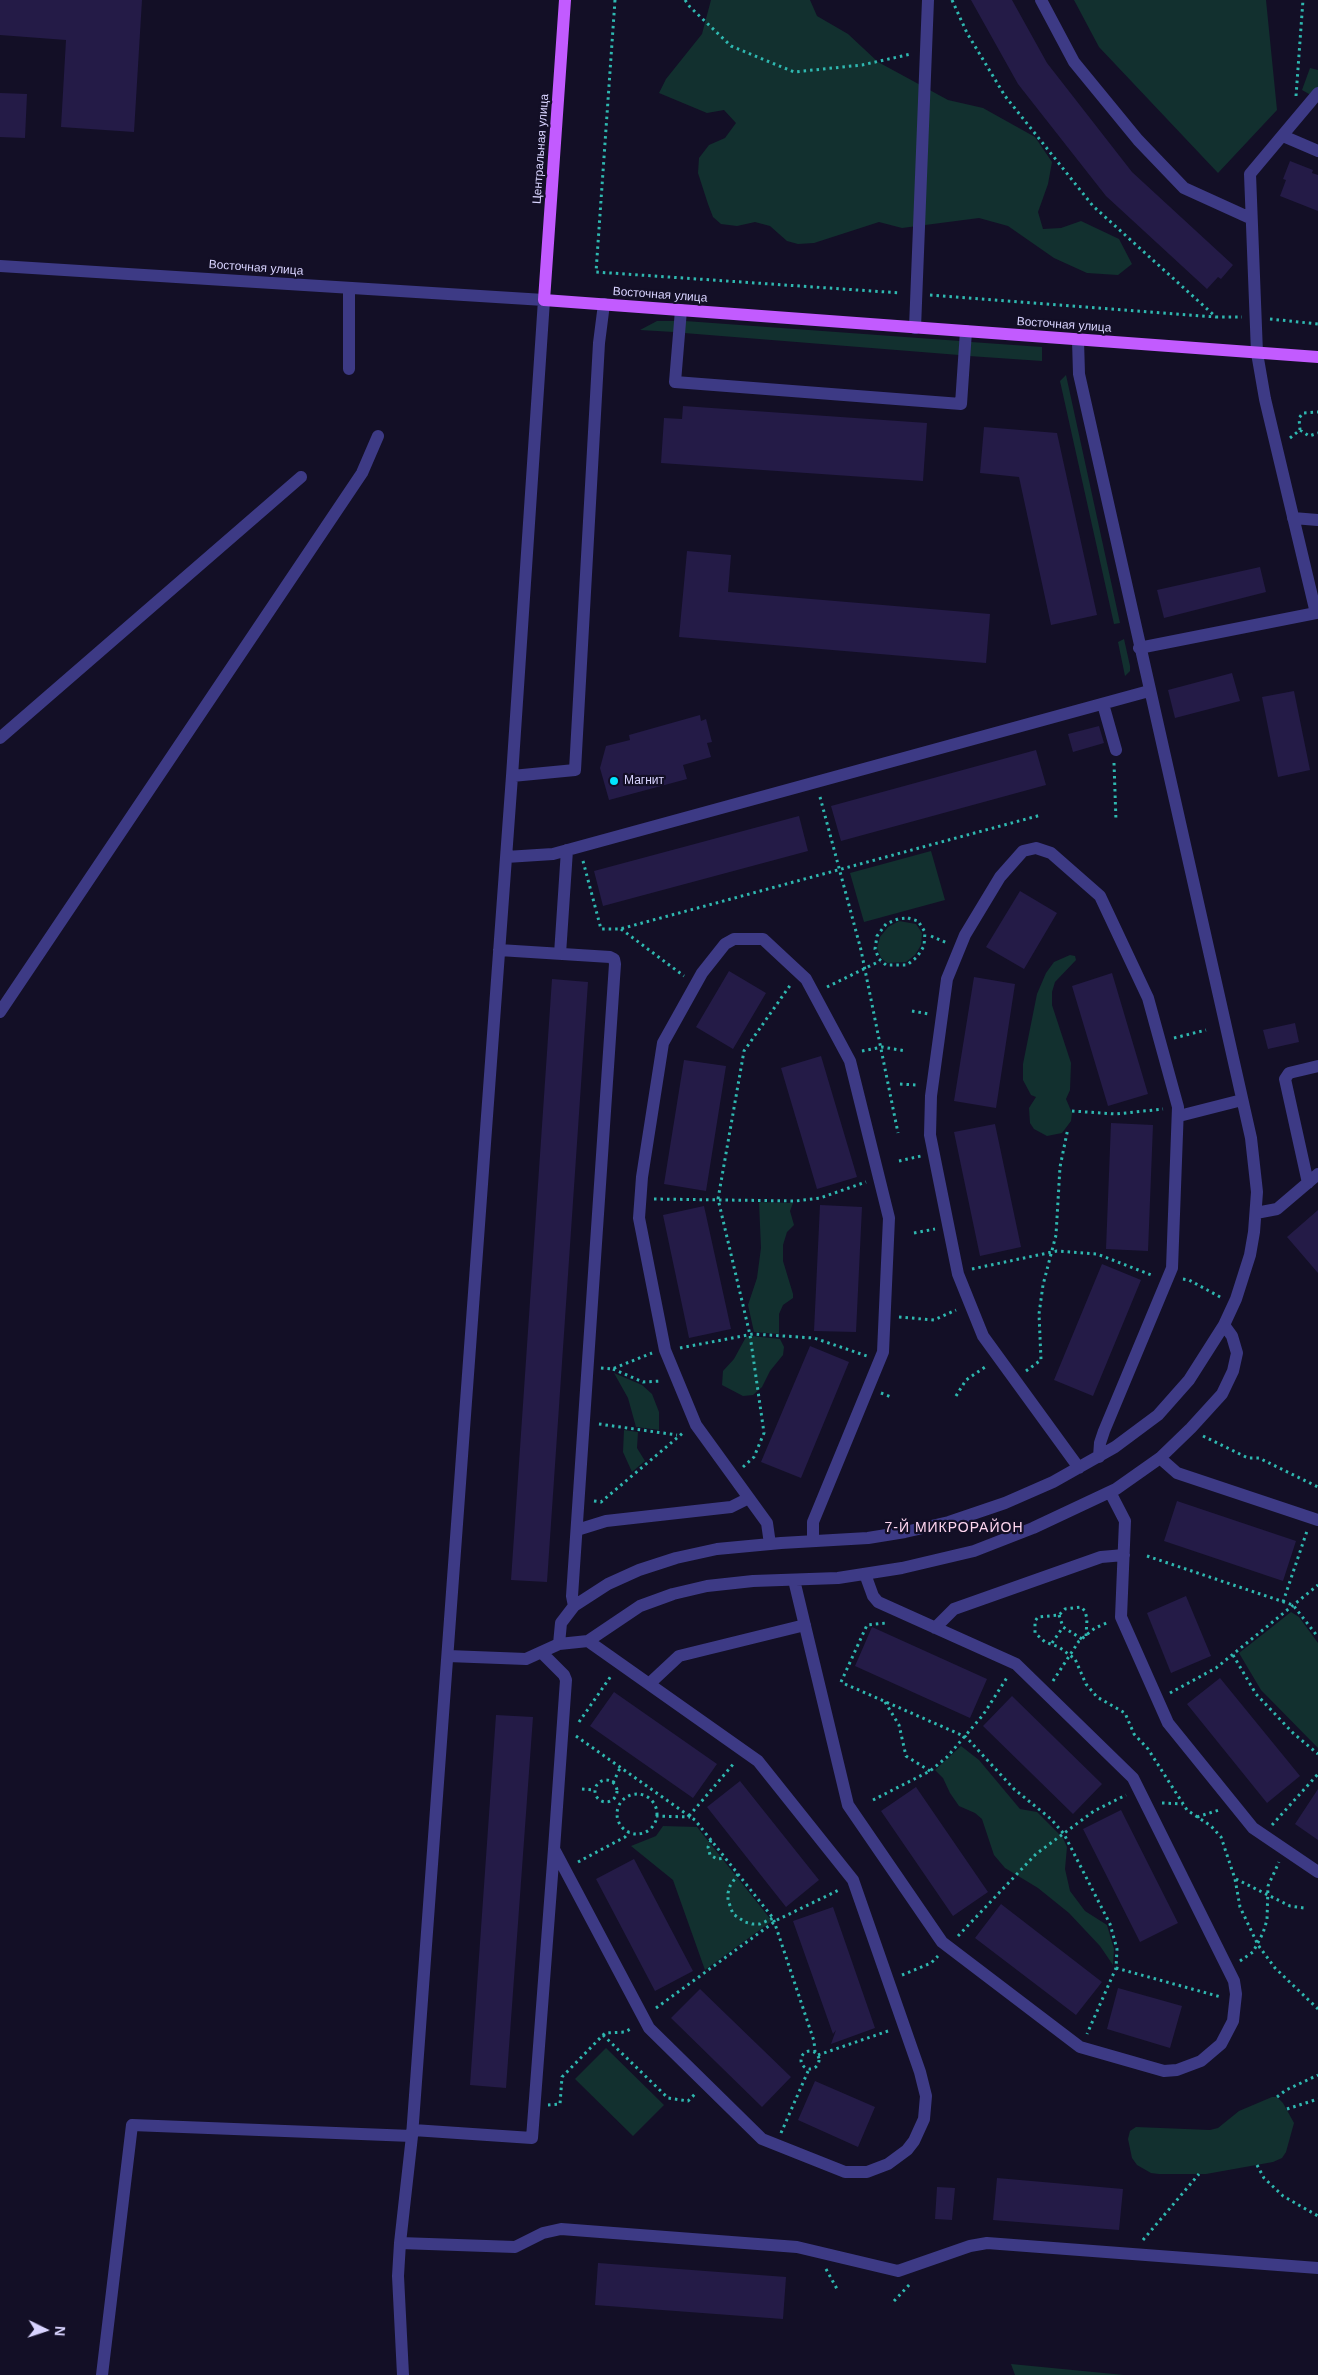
<!DOCTYPE html>
<meta charset="utf-8">
<style>
body{margin:0}
#map{position:relative;width:1318px;height:2375px;overflow:hidden;background:#130f26;font-family:Arial,sans-serif}
canvas{display:block}
.north{position:absolute;left:20px;top:2305px;width:50px;height:50px;-webkit-text-stroke:4px #130f26;paint-order:stroke;rotate:94deg;font-size:14px;font-weight:700;line-height:20px;text-align:center;color:#d9d4ff}
.north::after{content:'';display:block;margin:auto;width:18px;height:22px;background:#d9d4ff;clip-path:polygon(50% 0,100% 100%,50% 72%,0 100%)}
</style>
<div id="map">
<canvas width="1318" height="2375"></canvas>
<div class="north">N</div>
</div>
<script>
const c = document.querySelector('canvas').getContext('2d');
c.lineJoin = 'round';
function fillPath(path, color) {
  c.fillStyle = color;
  c.fill(path, 'evenodd');
}
function shape(rows) {
  const path = new Path2D();
  for (const r of rows) {
    if (r.length === 3) {
      path.moveTo(r[0] + r[2], r[1]);
      path.arc(r[0], r[1], r[2], 0, 2 * Math.PI);
      continue;
    }
    path.moveTo(r[0], r[1]);
    for (let i = 2; i < r.length; i += 2) path.lineTo(r[i], r[i + 1]);
  }
  return path;
}
function strokePath(path, color, width, dash) {
  c.strokeStyle = color;
  c.lineWidth = width;
  c.lineCap = dash ? 'butt' : 'round';
  c.setLineDash(dash || []);
  c.stroke(path);
}
function write(font, color, halo, rows, align = 'center') {
  c.font = font + ' Arial,sans-serif';
  c.lineWidth = 4.5;
  c.setLineDash([]);
  c.textBaseline = 'middle';
  c.strokeStyle = halo;
  c.fillStyle = color;
  for (const [text, x, y, turn = 0] of rows) {
    c.save();
    c.translate(x, y);
    c.rotate((+turn || 0) * Math.PI / 180);
    c.textAlign = isNaN(turn) ? turn : align;
    if (halo) c.strokeText(text, 0, 0);
    c.fillText(text, 0, 0);
    c.restore();
  }
}
const green = shape([
 [711,0,810,0,817,16,848,34,878,62,948,100,983,108,1035,137,1052,162,1048,184,1038,212,1043,229,1061,228,1081,221,1119,239,1132,264,1118,275,1087,273,1054,258,1008,226,979,218,902,228,879,222,814,243,798,244,787,241,770,226,755,222,737,226,721,224,713,217,708,204,698,173,699,158,709,145,725,138,736,123,724,110,707,113,659,93,666,79,702,34],
 [1074,0,1266,0,1277,110,1218,173,1099,47],
 [1310,68,1318,70,1318,99,1302,90],
 [657,321,675,321,674,332,640,330],
 [685,321,960,341,959,355,684,333],
 [971,342,1042,347,1042,361,969,356],
 [1066,375,1120,623,1114,624,1060,381],
 [1124,639,1130,666,1130,671,1125,676,1118,642],
 [931,851,945,900,864,922,850,873],
 [899,921,916,924,922,933,921,945,915,955,906,962,887,963,881,958,877,948,880,937,888,927],
 [1070,955,1075,956,1076,960,1055,982,1052,992,1052,1005,1071,1063,1070,1090,1066,1099,1072,1113,1071,1121,1062,1133,1047,1136,1034,1129,1030,1123,1029,1108,1036,1097,1031,1095,1023,1080,1023,1064,1037,994,1046,973,1054,962],
 [759,1202,793,1203,790,1211,794,1225,787,1232,783,1245,783,1261,793,1294,793,1298,783,1305,779,1314,779,1334,754,1332,748,1305,757,1278,761,1248],
 [752,1336,780,1339,784,1347,783,1355,770,1371,762,1387,753,1395,743,1396,722,1385,723,1371,734,1359,746,1337],
 [614,1373,642,1385,652,1394,659,1412,659,1430,636,1427,628,1398],
 [624,1430,638,1432,637,1448,645,1461,632,1472,623,1452],
 [1291,1612,1299,1617,1318,1643,1318,1748,1261,1690,1239,1653],
 [961,1746,979,1760,1020,1809,1037,1812,1063,1838,1067,1847,1065,1869,1070,1891,1085,1911,1107,1925,1114,1949,1113,1965,1100,1946,1069,1913,1038,1888,1005,1868,994,1855,982,1819,975,1813,959,1806,950,1793,943,1778,935,1770],
 [663,1826,697,1827,772,1921,705,1970,673,1880,631,1846,656,1836],
 [606,2048,664,2105,633,2136,575,2079],
 [1272,2097,1277,2097,1283,2103,1294,2123,1286,2152,1282,2158,1273,2162,1206,2174,1159,2174,1151,2173,1137,2165,1132,2158,1128,2139,1130,2131,1136,2127,1210,2130,1218,2128,1239,2111],
 [1011,2364,1124,2375,1015,2375]
]);
const building = shape([
 [0,0,142,0,134,132,61,127,66,40,0,35],
 [971,0,1012,0,1047,63,1132,172,1233,265,1221,279,1218,277,1207,289,1106,196,1018,84],
 [0,93,27,94,25,138,0,137],
 [1290,161,1313,170,1312,173,1318,175,1318,211,1280,196,1286,180,1283,179],
 [683,406,927,423,923,481,661,463,664,418,682,419],
 [984,427,1057,433,1097,615,1051,625,1019,477,980,473],
 [687,551,731,555,728,592,990,614,986,663,679,637],
 [1260,567,1266,592,1164,618,1157,590],
 [1232,673,1240,701,1175,718,1168,690],
 [1294,691,1310,770,1278,777,1262,697],
 [700,715,701,721,706,719,712,742,707,743,711,757,683,765,687,779,609,800,600,768,606,746,630,740,629,735],
 [1099,726,1104,743,1073,752,1068,734],
 [1036,750,1046,785,841,841,831,806],
 [799,816,808,851,603,906,594,871],
 [1020,891,1057,913,1024,969,986,947],
 [729,971,766,993,733,1049,696,1027],
 [1112,973,1148,1094,1108,1106,1072,986],
 [974,977,1015,984,996,1108,954,1101],
 [552,979,588,982,547,1582,511,1580],
 [1295,1023,1299,1042,1268,1049,1263,1030],
 [821,1056,857,1177,817,1189,781,1068],
 [684,1060,726,1066,706,1191,664,1184],
 [1111,1123,1153,1125,1148,1251,1106,1249],
 [995,1124,1021,1247,980,1256,954,1132],
 [820,1205,862,1207,856,1332,814,1331],
 [704,1206,731,1329,689,1338,663,1215],
 [1318,1210,1318,1273,1287,1237],
 [1102,1264,1141,1280,1093,1396,1054,1380],
 [810,1346,849,1362,801,1478,761,1462],
 [1177,1501,1296,1541,1283,1581,1164,1541],
 [1186,1596,1211,1656,1171,1673,1147,1613],
 [872,1627,987,1679,970,1718,855,1666],
 [1220,1678,1300,1776,1267,1803,1187,1704],
 [614,1692,717,1764,693,1798,590,1726],
 [1012,1696,1102,1784,1073,1814,983,1726],
 [496,1715,533,1717,506,2088,470,2085],
 [740,1781,819,1880,786,1907,707,1807],
 [916,1787,988,1892,953,1916,881,1811],
 [1318,1789,1318,1840,1295,1824],
 [1121,1810,1178,1923,1140,1942,1083,1829],
 [634,1859,693,1971,655,1991,596,1879],
 [1001,1904,1102,1982,1076,2015,975,1938],
 [833,1907,875,2028,831,2044,836,2030,833,2034,793,1921],
 [1118,1988,1182,2006,1170,2048,1107,2029],
 [700,1989,791,2077,762,2107,671,2018],
 [815,2081,875,2107,858,2147,798,2120],
 [997,2178,1123,2189,1119,2230,993,2220],
 [937,2187,955,2188,952,2220,935,2219],
 [598,2263,786,2277,783,2319,595,2305]
]);
const path = shape([
 [615,0,596,272,901,293],
 [685,0,690,7,731,46,794,72,862,65,911,54],
 [952,0,967,33,1005,96,1093,206,1216,317,1242,317],
 [1296,96,1303,0],
 [930,295,1216,317],
 [1270,319,1318,324],
 [1300,430,1299,418,1303,413,1318,412],
 [1290,438,1300,430,1309,436,1318,433],
 [1114,763,1116,821],
 [820,797,861,950,898,1133],
 [583,861,601,929,620,929,1041,815],
 [908,918,918,921,925,932,924,946,917,957,907,965,886,965,879,959,875,949,877,936,886,924,898,919,908,918],
 [621,929,684,976],
 [931,936,947,943],
 [827,987,880,961],
 [912,1011,929,1014],
 [1174,1038,1206,1030],
 [862,1051,882,1047,906,1051],
 [900,1084,917,1085],
 [1072,1111,1116,1114,1163,1109],
 [899,1161,921,1156],
 [654,1199,796,1201,820,1198,866,1182],
 [914,1233,935,1229],
 [972,1269,1057,1251,1097,1254,1154,1276],
 [1183,1279,1189,1280,1222,1298],
 [899,1317,934,1320,956,1310],
 [680,1348,753,1334,814,1338,867,1356],
 [601,1368,612,1369,652,1353],
 [613,1369,643,1382,661,1381],
 [1026,1371,1041,1360,1039,1314,1043,1285,1056,1235,1060,1167,1068,1128],
 [881,1393,891,1397],
 [956,1396,966,1380,988,1365],
 [599,1424,677,1435],
 [1203,1436,1248,1458,1259,1458,1318,1487],
 [743,1467,754,1457,764,1433,750,1335,718,1199,744,1051,791,984],
 [594,1501,601,1502,684,1432],
 [1147,1556,1293,1605,1318,1637],
 [1283,1602,1307,1531],
 [1059,1615,1063,1627,1082,1639],
 [1086,1636,1087,1619,1085,1611,1081,1607,1065,1609,1059,1615,1038,1617,1035,1621,1035,1633,1045,1642,1059,1647,1075,1659,1086,1684,1097,1697,1125,1713,1134,1734,1148,1749,1187,1810,1211,1826,1221,1837,1235,1879,1240,1907,1258,1945,1275,1968,1318,2009],
 [1052,1643,1063,1627],
 [1233,1655,1256,1694,1293,1733,1318,1754],
 [1053,1681,1079,1641,1095,1628,1109,1622],
 [841,1682,867,1625,886,1623],
 [845,1684,966,1737,1014,1789,1051,1819,1064,1834,1110,1924,1117,1949,1116,1968,1087,2034],
 [1170,1693,1216,1668,1318,1585],
 [885,1702,899,1725,906,1756,930,1771],
 [579,1722,611,1676],
 [576,1736,695,1820,773,1918,814,2041,815,2052],
 [606,1791,11],
 [613,1783,620,1768],
 [582,1789,595,1790],
 [637,1814,20],
 [873,1800,930,1771,947,1757,983,1715,1008,1676],
 [1162,1803,1183,1804],
 [656,1816,690,1817],
 [689,1816,735,1762],
 [1197,1817,1219,1810],
 [1272,1825,1318,1774],
 [711,1840,708,1847,710,1855,717,1859,725,1858],
 [578,1862,625,1837,629,1832],
 [738,1874,730,1886,728,1893,728,1900,733,1914,745,1922,752,1924,760,1924,773,1918],
 [1236,1879,1290,1906,1304,1908],
 [958,1936,1036,1854,1094,1811,1126,1795],
 [1240,1961,1253,1952,1263,1933,1267,1920,1268,1886,1279,1862],
 [1116,1968,1221,1997],
 [902,1975,931,1963,938,1956],
 [656,2008,777,1920,841,1889],
 [603,2035,668,2098,688,2101,696,2093],
 [810,2060,9],
 [818,2055,891,2030],
 [1277,2097,1286,2090,1318,2075],
 [548,2105,560,2104,562,2077,605,2033,625,2032,632,2028],
 [1287,2109,1318,2099],
 [781,2133,809,2069],
 [1257,2165,1264,2178,1283,2196,1318,2216],
 [1143,2240,1199,2174],
 [826,2269,837,2289],
 [894,2301,910,2284]
]);
const minor = shape([
 [1041,0,1074,62,1138,140,1184,188,1250,218],
 [1283,136,1318,151],
 [0,266,544,300,512,776,412,2136,400,2243,398,2276,403,2375],
 [681,310,675,382,961,404,966,331],
 [915,328,928,0],
 [349,369,349,288],
 [1293,518,1318,520],
 [1139,648,1316,613,1265,399,1257,353,1250,174,1318,93],
 [1103,704,1116,750],
 [0,738,301,477],
 [512,776,575,770,599,343,604,304],
 [506,857,553,854,1149,691],
 [499,950,610,957,614,959,615,964,572,1596,574,1606],
 [560,954,567,850],
 [0,1012,362,473,378,436],
 [1179,1116,1242,1100],
 [1308,1183,1285,1079,1289,1073,1318,1066],
 [1256,1213,1277,1209,1318,1174],
 [1160,1458,1177,1473,1318,1520],
 [1079,1468,983,1336,958,1274,930,1135,931,1096,947,979,965,935,1000,877,1023,851,1036,848,1051,853,1100,896,1148,998,1178,1107,1172,1268,1104,1431,1100,1443,1099,1457],
 [1110,1492,1125,1521,1121,1617,1168,1723,1253,1828,1318,1872],
 [577,1530,606,1521,731,1507,749,1498],
 [770,1544,767,1523,696,1425,665,1350,639,1218,642,1177,663,1043,702,973,725,944,734,939,763,939,806,979,850,1061,889,1218,883,1352,813,1522,813,1541],
 [794,1580,848,1805,942,1942,1080,2047,1164,2071,1177,2070,1201,2061,1221,2044,1233,2021,1236,1994,1234,1981,1133,1778,1016,1664,878,1602,873,1596,865,1574],
 [935,1628,954,1609,1101,1557,1124,1555],
 [559,1644,561,1623,574,1606,608,1584,639,1570,676,1558,717,1549,781,1543,868,1538,905,1532,949,1522,1005,1503,1053,1482,1115,1447,1158,1415,1189,1380,1224,1325,1236,1299,1250,1255,1254,1232,1257,1192,1251,1138,1079,374,1078,340],
 [542,1653,564,1675,566,1680,554,1849,649,2028,762,2139,845,2172,867,2172,888,2164,907,2150,914,2141,924,2119,926,2096,920,2072,853,1880,758,1761,588,1641],
 [448,1656,526,1659,559,1644,588,1641,640,1606,673,1594,707,1586,753,1581,838,1578,902,1568,974,1551,1033,1528,1116,1489,1160,1458,1191,1428,1222,1394,1233,1371,1237,1353,1232,1336,1224,1325],
 [649,1684,679,1656,805,1625],
 [413,2130,532,2138,554,1849],
 [400,2243,515,2247,543,2233,561,2229,797,2247,898,2271,970,2246,987,2243,1318,2268],
 [102,2375,132,2125,412,2136]
]);
const major = shape([
 [565,0,544,300,1318,357]
]);
const markers = [
 [614,781,5,"#00e5ff"]
];
const streetNames = [
 ["Центральная улица",541,149,-86],
 ["Восточная улица",256,268,4],
 ["Восточная улица",660,295,4],
 ["Восточная улица",1064,325,4]
];
const poiNames = [
 ["Магнит",624,781]
];
const neighbourhoodNames = [
 ["7-Й МИКРОРАЙОН",954,1528]
];
fillPath(green, '#12302f');
fillPath(building, '#241b47');
strokePath(path, '#2fb8b0', 3, [2.5, 4]);
strokePath(minor, '#3d3a85', 12);
strokePath(major, '#c25bff', 12);
for (const [x, y, r, color] of markers) {
  const dot = new Path2D();
  dot.arc(x, y, r, 0, 2 * Math.PI);
  c.fillStyle = color;
  c.fill(dot);
  strokePath(dot, '#130f26', 2);
}
write('12px', '#d9d4ff', '#130f26', streetNames);
write('12px', '#d9d4ff', '#130f26', poiNames, 'left');
c.letterSpacing = '1px';
write('14px', '#ffd6f0', '#130f26', neighbourhoodNames);
c.letterSpacing = '0px';
</script>
